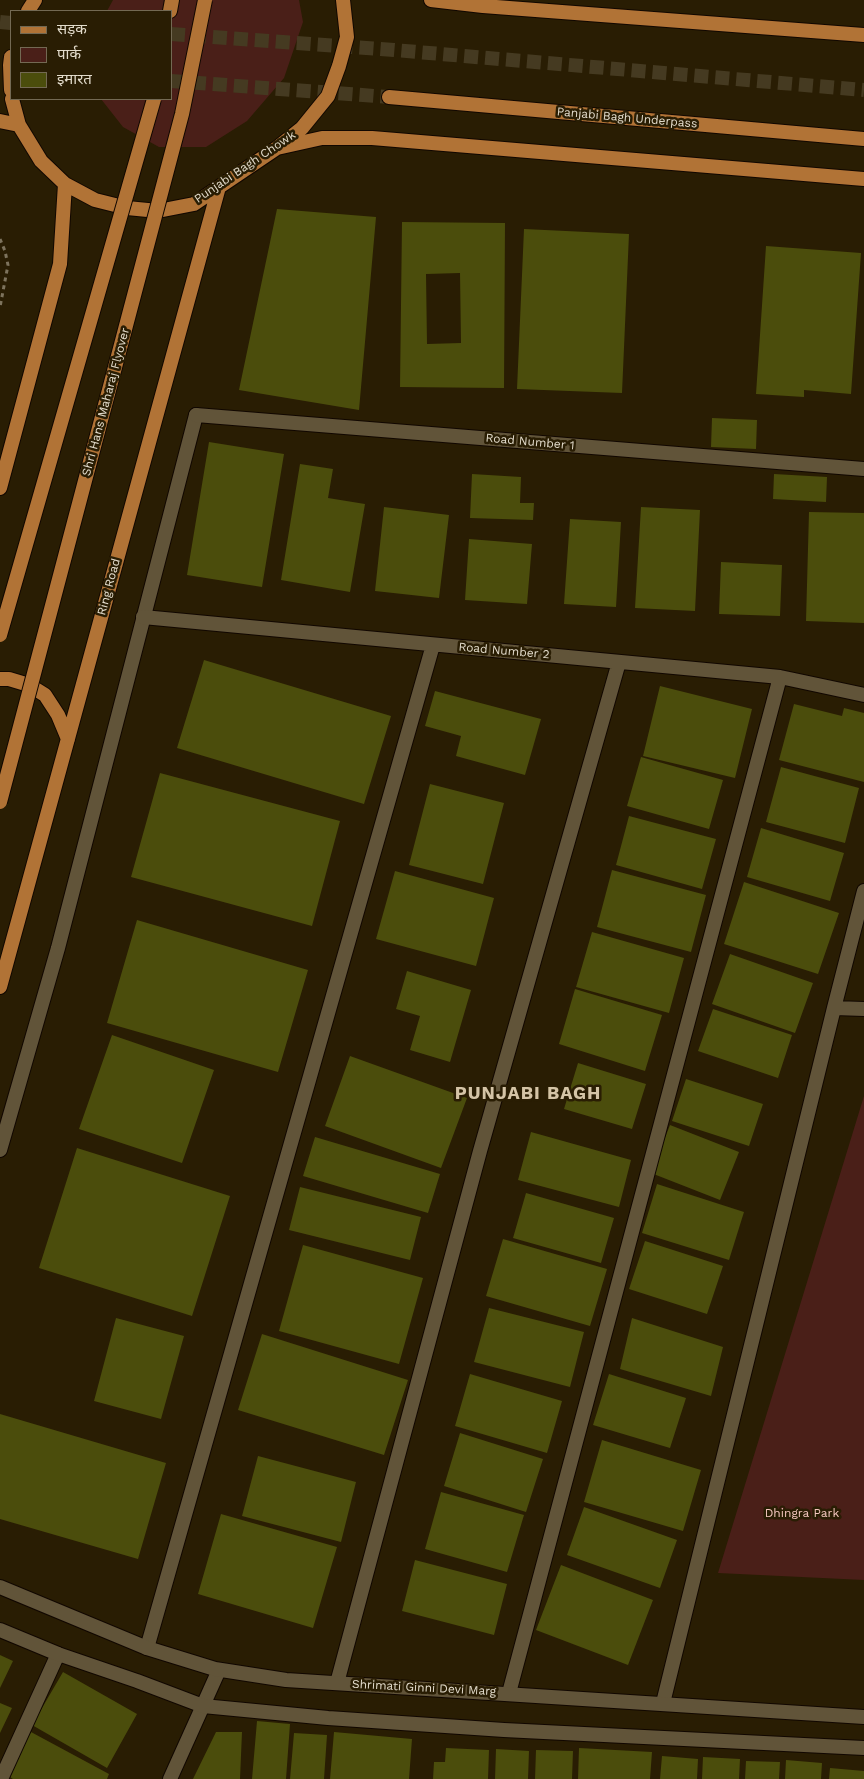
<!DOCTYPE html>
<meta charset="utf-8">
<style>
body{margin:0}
#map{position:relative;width:864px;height:1779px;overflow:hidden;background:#291d03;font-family:"Work Sans","Noto Sans Devanagari",sans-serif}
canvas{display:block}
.legend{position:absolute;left:10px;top:10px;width:162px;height:90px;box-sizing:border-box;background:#291d03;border:1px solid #736953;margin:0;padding:6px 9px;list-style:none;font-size:15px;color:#e3dccc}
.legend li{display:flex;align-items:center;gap:10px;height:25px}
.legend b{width:25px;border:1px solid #736953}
</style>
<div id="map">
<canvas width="864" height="1779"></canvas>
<ul class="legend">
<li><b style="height:6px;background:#b17336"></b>सड़क</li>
<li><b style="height:14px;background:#4a1f18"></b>पार्क</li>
<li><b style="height:14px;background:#4b4d0c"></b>इमारत</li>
</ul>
</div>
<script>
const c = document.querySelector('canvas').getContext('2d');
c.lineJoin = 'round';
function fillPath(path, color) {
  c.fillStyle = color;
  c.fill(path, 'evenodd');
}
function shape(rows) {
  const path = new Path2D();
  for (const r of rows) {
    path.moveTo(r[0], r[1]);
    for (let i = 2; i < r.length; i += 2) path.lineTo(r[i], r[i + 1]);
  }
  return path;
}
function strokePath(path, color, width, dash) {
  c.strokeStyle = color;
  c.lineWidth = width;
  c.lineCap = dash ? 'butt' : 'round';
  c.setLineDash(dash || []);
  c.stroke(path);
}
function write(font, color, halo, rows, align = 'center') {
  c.font = font + ' "Work Sans",sans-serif';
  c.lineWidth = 5;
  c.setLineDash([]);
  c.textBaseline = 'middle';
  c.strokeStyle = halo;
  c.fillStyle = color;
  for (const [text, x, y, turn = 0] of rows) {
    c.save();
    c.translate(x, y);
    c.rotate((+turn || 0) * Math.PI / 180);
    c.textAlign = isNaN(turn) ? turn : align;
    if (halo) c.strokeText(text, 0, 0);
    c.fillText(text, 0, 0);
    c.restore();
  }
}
const green = shape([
 [113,0,299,0,303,22,284,78,247,121,206,147,159,147,123,127,101,99,171,99,171,11,107,11],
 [864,1096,864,1580,718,1573]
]);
const building = shape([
 [277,209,376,217,359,410,239,390],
 [402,222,505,223,504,388,400,387],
 [460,273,461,343,427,344,426,274],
 [524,229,629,234,622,393,517,389],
 [766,246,861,253,851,394,804,390,804,397,756,394],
 [712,418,757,420,756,449,711,447],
 [209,442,284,454,262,587,187,575],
 [300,464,333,469,328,498,365,504,350,592,281,580],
 [472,474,521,477,520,503,534,503,533,520,470,518],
 [774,474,827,477,826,502,773,499],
 [384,507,449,515,439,598,375,591],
 [641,507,700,510,695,611,635,608],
 [809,512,864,513,864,623,806,621],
 [570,519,621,522,616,607,564,604],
 [469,539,532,544,527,604,465,600],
 [721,562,782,565,780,616,719,614],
 [204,660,391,716,364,804,177,748],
 [660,686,752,709,735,778,643,756],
 [435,691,541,719,525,775,456,756,461,736,425,726],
 [794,704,842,716,844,708,864,713,864,782,779,760],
 [641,757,723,780,709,829,627,806],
 [781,767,859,788,845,843,766,822],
 [160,773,340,821,312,926,131,877],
 [430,784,504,803,483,884,409,865],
 [629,816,716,839,702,889,616,865],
 [761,828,844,853,830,901,747,877],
 [612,870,706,895,691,952,597,927],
 [395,871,494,898,476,966,376,939],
 [744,882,839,913,818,974,724,944],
 [137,920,308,970,278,1072,107,1023],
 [592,932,684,958,669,1013,576,987],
 [730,954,813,983,795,1033,712,1004],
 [407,971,471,990,450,1062,410,1050,420,1016,396,1009],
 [575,989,662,1015,645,1071,559,1044],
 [713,1009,792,1035,778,1078,698,1051],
 [112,1035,214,1070,182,1163,79,1129],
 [350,1056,467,1098,441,1168,325,1126],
 [578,1063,646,1084,632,1129,564,1109],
 [686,1079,763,1104,749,1146,672,1121],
 [670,1125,739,1152,720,1200,651,1173],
 [531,1132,631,1160,619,1207,518,1180],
 [315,1137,440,1174,428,1213,303,1176],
 [77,1148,230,1196,192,1316,39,1268],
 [657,1184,744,1212,729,1260,642,1233],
 [300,1187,421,1217,410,1260,289,1230],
 [526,1193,614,1218,601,1263,513,1238],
 [503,1239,607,1269,590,1326,486,1296],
 [645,1241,723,1266,707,1314,629,1289],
 [303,1245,423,1278,399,1364,279,1331],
 [489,1308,584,1332,570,1387,474,1362],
 [116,1318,184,1336,161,1419,94,1401],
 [632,1318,723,1347,711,1396,620,1369],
 [262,1334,408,1380,384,1455,238,1410],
 [470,1374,562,1401,547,1453,455,1426],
 [609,1374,686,1398,670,1448,593,1425],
 [0,1414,166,1463,138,1559,0,1519],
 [460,1433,543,1459,526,1512,444,1486],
 [602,1440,701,1470,683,1531,584,1502],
 [258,1456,356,1482,341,1542,242,1516],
 [441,1492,524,1515,507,1572,425,1549],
 [584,1507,677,1540,660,1588,567,1555],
 [221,1514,337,1547,313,1628,198,1594],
 [415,1560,507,1584,494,1635,402,1611],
 [561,1565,653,1600,628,1665,536,1630],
 [0,1655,13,1661,0,1688],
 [63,1672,137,1714,107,1768,32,1725],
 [0,1703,12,1708,0,1733],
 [257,1721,290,1724,286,1779,252,1779],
 [31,1732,109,1774,107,1779,13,1779,8,1776],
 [216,1732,242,1732,240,1779,193,1779],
 [334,1732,412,1739,409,1779,330,1779],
 [294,1733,327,1735,324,1779,290,1779],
 [446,1748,489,1750,488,1779,433,1779,434,1762,445,1762],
 [579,1748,652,1752,650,1779,578,1779],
 [496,1749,529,1751,528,1779,495,1779],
 [536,1750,573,1751,572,1779,535,1779],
 [662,1756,698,1759,697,1779,660,1779],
 [703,1757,740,1759,739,1779,702,1779],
 [786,1760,822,1763,821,1779,785,1779],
 [746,1761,780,1762,779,1779,745,1779],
 [830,1768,864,1771,864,1779,829,1779]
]);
const primaryTunnel = shape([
 [0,22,11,23],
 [171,34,394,50,864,90],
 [171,81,389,97]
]);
const path = shape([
 [0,239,5,251,8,265,0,307]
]);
const service = shape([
 [0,1150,58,948,196,415]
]);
const minor = shape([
 [196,415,864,469],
 [143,617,780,677,864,695],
 [834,1008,864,1009],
 [147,1648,433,645],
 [337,1683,480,1151,619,662],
 [509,1693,780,677],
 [663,1703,834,1008,864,891],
 [1,1779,58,1654],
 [170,1779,219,1670]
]);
const tertiary = shape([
 [0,1587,147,1648,215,1669,286,1680,864,1717],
 [0,1630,58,1654,137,1681,203,1706,328,1718,504,1730,864,1748]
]);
const primary = shape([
 [431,0,483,6,864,35],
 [28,11,35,0],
 [170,11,172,0],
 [11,57,10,65,11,90],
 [389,97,864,139],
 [12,99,19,125,41,161,65,184,95,200,127,208,158,211,194,204,277,148,302,128,328,96,339,66,347,37,343,0],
 [0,121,19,125],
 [277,148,322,138,372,138,864,179],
 [0,488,60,264,65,184],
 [0,679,9,679,29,685,45,695,58,715,68,739],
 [0,987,219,187]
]);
const primaryBridge = shape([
 [0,635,154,99],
 [0,802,182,114,205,0]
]);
const streetNames = [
 ["Panjabi Bagh Underpass",627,118,5],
 ["Punjabi Bagh Chowk",245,167,-34],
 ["Shri Hans Maharaj Flyover",106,402,-75],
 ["Road Number 1",530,442,5],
 ["Ring Road",109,587,-75],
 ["Road Number 2",504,651,5],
 ["Shrimati Ginni Devi Marg",424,1688,3]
];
const parkNames = [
 ["Dhingra Park",802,1513]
];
const districtNames = [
 ["PUNJABI BAGH",528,1094]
];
fillPath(green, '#4a1f18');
fillPath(building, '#4b4d0c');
strokePath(primaryTunnel, '#453a21', 14, [14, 7]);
strokePath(service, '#110700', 16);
strokePath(minor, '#110700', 16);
strokePath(tertiary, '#110700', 16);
strokePath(primary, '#110700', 16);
strokePath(path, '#7d735d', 3, [4, 4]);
strokePath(service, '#615439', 14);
strokePath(minor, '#615439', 14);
strokePath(tertiary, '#615439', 14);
strokePath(primary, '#b17336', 14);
strokePath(primaryBridge, '#110700', 16, []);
strokePath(primaryBridge, '#b17336', 14);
write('12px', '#e3dccc', '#291d03', streetNames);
write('12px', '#f5c7bf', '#291d03', parkNames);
c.letterSpacing = '1px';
write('bold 18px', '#d4c4a6', '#291d03', districtNames);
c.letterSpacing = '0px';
</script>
